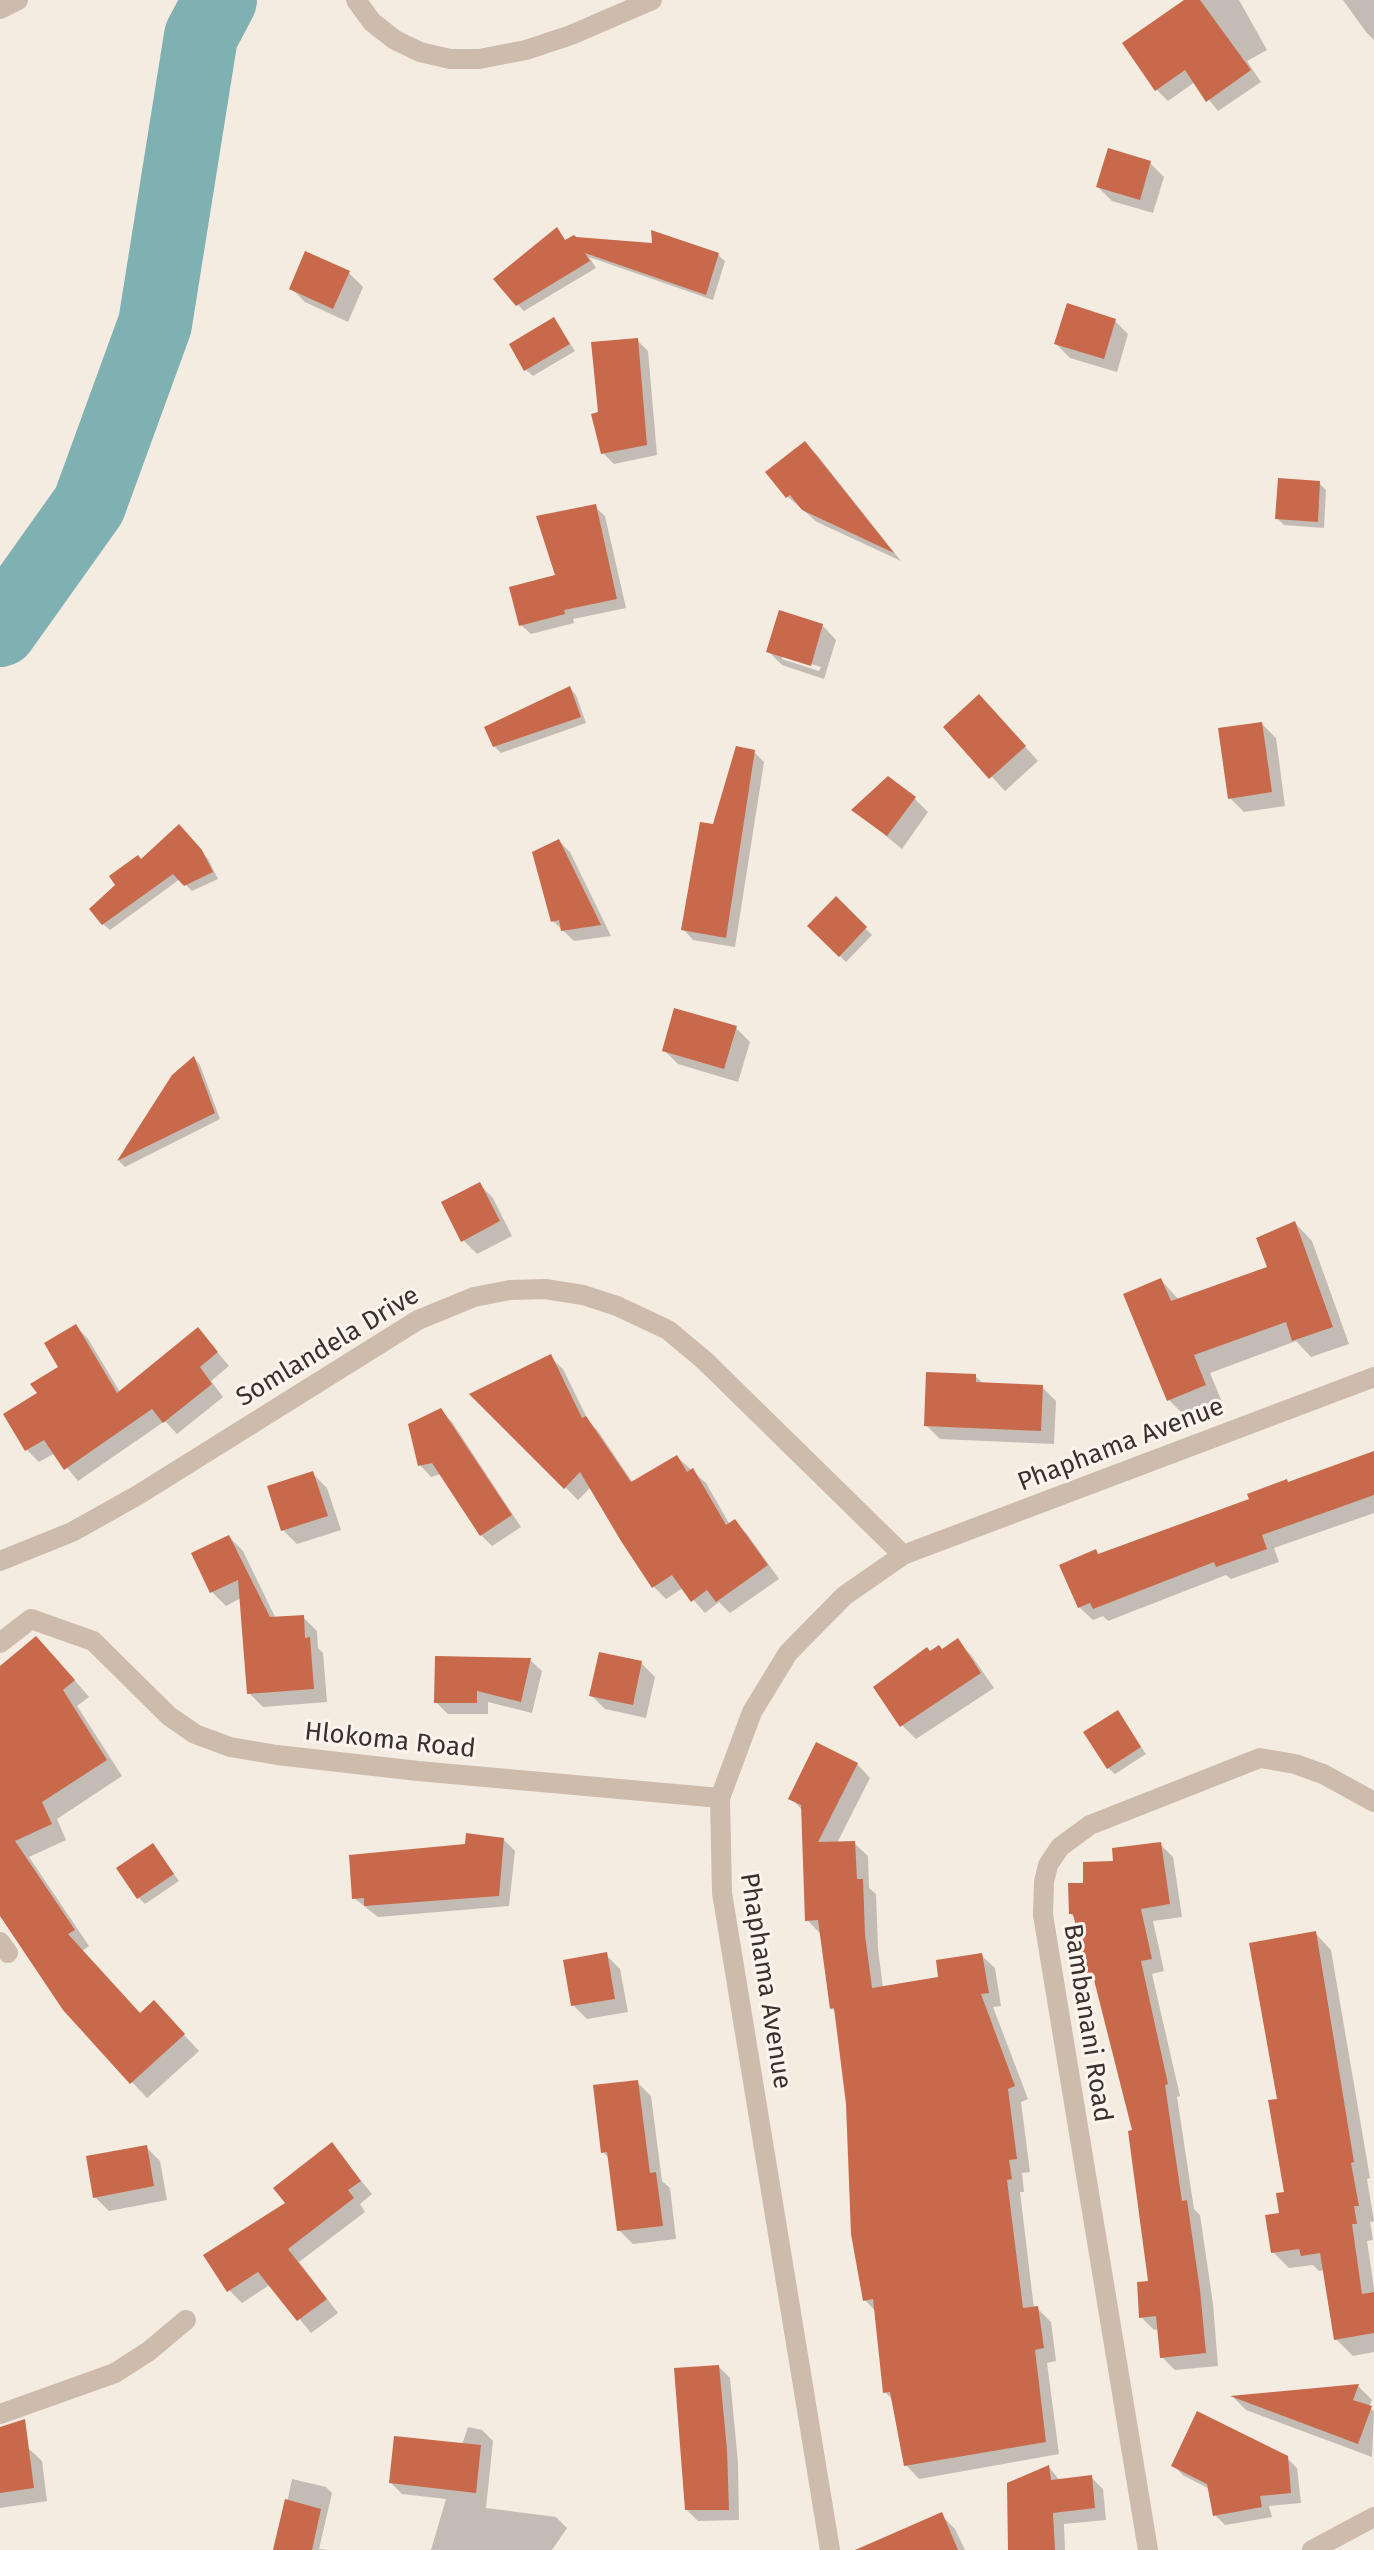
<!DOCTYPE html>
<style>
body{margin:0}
canvas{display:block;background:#f4ebe1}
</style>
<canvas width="1374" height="2550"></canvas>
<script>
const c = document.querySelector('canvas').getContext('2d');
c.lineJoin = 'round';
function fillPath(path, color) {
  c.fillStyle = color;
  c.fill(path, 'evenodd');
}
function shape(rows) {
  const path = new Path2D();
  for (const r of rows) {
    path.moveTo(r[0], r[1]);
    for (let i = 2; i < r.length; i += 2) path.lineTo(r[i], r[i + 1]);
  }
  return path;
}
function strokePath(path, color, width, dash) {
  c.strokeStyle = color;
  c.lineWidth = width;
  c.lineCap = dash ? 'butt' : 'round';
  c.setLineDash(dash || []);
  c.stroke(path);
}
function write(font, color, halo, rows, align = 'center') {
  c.font = font + ' "Fira Sans",sans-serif';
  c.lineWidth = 6;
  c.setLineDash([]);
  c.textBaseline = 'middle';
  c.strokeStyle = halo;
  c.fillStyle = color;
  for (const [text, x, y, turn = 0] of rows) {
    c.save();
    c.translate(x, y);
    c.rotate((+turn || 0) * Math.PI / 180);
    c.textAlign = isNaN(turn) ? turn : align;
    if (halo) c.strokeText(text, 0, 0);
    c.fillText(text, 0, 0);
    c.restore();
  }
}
const shadow = shape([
 [1187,0,1239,0,1267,50,1247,61,1261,82,1218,111,1195,82,1168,101,1157,90],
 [1343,0,1374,0,1374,40,1366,32],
 [1150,163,1164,177,1153,213,1112,201,1098,187],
 [557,230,567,242,718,255,725,261,713,300,589,257,596,268,524,311,518,305],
 [349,273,363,287,348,322,305,302,291,288],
 [554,320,575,351,533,376,526,370],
 [1114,320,1128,334,1117,372,1070,358,1056,344],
 [637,340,648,351,657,455,614,464,603,453,600,414],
 [805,443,817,455,901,561,817,522,788,497,768,473],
 [1319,483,1326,490,1324,528,1284,525,1277,518],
 [595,507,605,516,626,608,573,619,574,623,531,634,521,625,557,577],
 [822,625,836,640,824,679,782,665,768,651],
 [782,655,821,667,819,671,782,659],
 [570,688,576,695,586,723,501,753,494,746],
 [993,711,1038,761,1005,791,946,727],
 [1262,724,1276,738,1285,806,1244,812,1230,798],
 [754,752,764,762,735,947,693,940,683,929,714,826],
 [914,798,928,812,902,849,854,810],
 [179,827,208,859,218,879,192,891,180,879,110,930,103,924,142,862],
 [559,841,570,852,611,936,574,941,553,921],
 [836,899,872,935,846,962,810,926],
 [736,1028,750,1042,738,1082,678,1064,664,1050],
 [194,1058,200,1065,220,1119,125,1167,119,1161,173,1077],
 [479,1184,493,1198,512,1236,477,1254,463,1240],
 [1295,1223,1312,1241,1349,1344,1311,1357,1296,1341,1210,1373,1222,1402,1186,1417,1169,1400,1161,1280,1179,1300,1270,1268],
 [76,1326,88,1339,120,1392,198,1329,229,1366,211,1381,223,1397,177,1434,165,1421,78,1481,55,1453,39,1462,27,1450,39,1394,60,1368],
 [550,1357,563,1369,589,1422,598,1431,633,1483,677,1457,706,1483,730,1525,735,1522,747,1534,779,1579,730,1613,719,1602,705,1613,683,1588,666,1599,653,1586,591,1487,578,1500,473,1395],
 [975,1376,984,1384,1042,1387,1056,1401,1054,1444,940,1439,926,1425],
 [441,1411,452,1422,521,1527,492,1546,481,1535,441,1474,431,1477,420,1465],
 [1374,1453,1374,1513,1274,1548,1279,1562,1231,1579,1226,1575,1108,1621,1103,1616,1093,1620,1079,1607,1100,1556],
 [313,1474,327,1488,341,1530,297,1544,283,1530,269,1487],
 [229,1537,243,1551,276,1619,303,1617,317,1631,318,1648,323,1653,327,1702,263,1707,249,1693,241,1598,226,1606,212,1592],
 [957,1641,971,1655,994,1688,916,1739,902,1725,931,1653,942,1651],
 [52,1654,89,1697,77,1706,122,1776,57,1819,66,1840,29,1857,89,1946,82,1951,140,2015,169,2019,199,2051,147,2098,132,2082,0,1902,0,1668],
 [530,1660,542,1671,532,1713,488,1702,488,1714,448,1714,436,1702],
 [641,1663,655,1677,646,1718,605,1709,591,1695],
 [1117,1712,1146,1754,1115,1774,1108,1768],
 [857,1764,870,1778,837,1843,854,1843,868,1856,869,1888,876,1894,878,1949,883,1988,941,1979,981,1955,995,1968,1001,2006,993,2007,1028,2099,1021,2102,1030,2172,1022,2173,1024,2192,1020,2192,1034,2309,1037,2308,1051,2322,1056,2361,1047,2363,1059,2454,919,2479,906,2465,894,2401,885,2392,876,2312,865,2300,848,2104,836,2013,832,2008,820,1933,807,1920,803,1811,791,1798],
 [503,1839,515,1851,509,1906,378,1917,354,1898,467,1846],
 [1160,1844,1173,1857,1182,1917,1153,1921,1164,1971,1152,1974,1180,2096,1177,2097,1194,2209,1200,2215,1213,2304,1218,2366,1175,2370,1162,2357,1159,2329,1154,2330,1141,2317,1150,2283,1134,2132,1096,1979,1089,1972,1076,1919,1071,1914,1085,1885,1116,1863],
 [153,1845,179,1881,145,1904,139,1898],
 [1315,1933,1331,1950,1370,2178,1367,2179,1374,2221,1370,2222,1373,2240,1367,2241,1374,2288,1374,2352,1353,2356,1336,2339,1325,2270,1319,2271,1313,2265,1289,2268,1273,2252,1287,2193,1279,2100],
 [606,1955,620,1969,628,2012,587,2019,573,2005],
 [637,2082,651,2096,662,2181,670,2188,676,2239,633,2244,619,2230,610,2159,603,2152],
 [332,2145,372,2194,360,2204,365,2212,299,2262,338,2313,311,2333,271,2284,242,2303,229,2290,287,2203],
 [146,2147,160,2161,167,2200,109,2211,95,2197],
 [719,2367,730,2378,738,2463,739,2520,698,2521,687,2510],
 [1358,2386,1372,2400,1369,2407,1374,2411,1372,2457,1246,2410,1234,2398],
 [468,2427,482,2430,493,2441,486,2508,556,2517,567,2528,552,2550,431,2550,446,2499,402,2494,391,2483,462,2445],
 [27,2447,42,2461,47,2501,0,2508,0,2451],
 [1286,2457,1297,2468,1301,2503,1269,2506,1272,2517,1225,2525,1215,2515,1210,2489,1184,2476,1174,2466],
 [1049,2467,1060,2481,1092,2478,1103,2489,1106,2520,1064,2524,1065,2550,1010,2550],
 [292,2479,326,2487,332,2493,319,2549,329,2550,277,2550],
 [941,2515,955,2529,965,2550,911,2550]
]);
const river = shape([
 [0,630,89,505,155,324,201,36,220,0]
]);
const building = shape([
 [1184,0,1200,0,1251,70,1206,102,1185,70,1155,91,1122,43],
 [1108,148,1151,161,1140,200,1096,187],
 [557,227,565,240,574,235,576,237,652,243,651,230,719,253,706,295,585,253,590,261,516,306,493,279],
 [305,251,350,271,333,309,289,289],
 [1067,303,1116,319,1104,359,1054,344],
 [554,317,570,344,524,371,509,344],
 [638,338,647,445,601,454,591,414,598,412,591,342],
 [805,441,894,553,802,510,790,495,786,498,765,472],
 [1278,478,1320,481,1318,522,1275,519],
 [596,504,617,599,564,610,565,614,519,626,509,587,555,575,536,516],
 [779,610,823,624,811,666,766,652],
 [570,686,581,717,493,747,484,727],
 [979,694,1026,746,989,779,943,727],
 [1262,722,1272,792,1228,799,1218,728],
 [736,746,755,750,726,938,681,930,700,822,713,824],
 [888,776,916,797,887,836,851,810],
 [179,824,202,850,213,872,184,886,173,874,102,925,89,909,115,885,109,876,138,855,141,859],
 [559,839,601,925,561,931,559,920,551,922,532,852],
 [836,896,867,927,839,957,807,926],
 [674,1008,737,1026,724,1069,662,1051],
 [194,1056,215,1113,117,1161,172,1075],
 [480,1182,500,1221,461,1242,441,1202],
 [1295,1221,1333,1327,1292,1341,1286,1322,1194,1355,1206,1385,1167,1401,1123,1294,1161,1278,1171,1301,1267,1267,1256,1238],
 [76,1324,117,1393,198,1327,218,1352,200,1367,212,1384,163,1423,152,1409,64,1470,44,1440,25,1451,3,1414,37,1393,30,1384,58,1367,44,1343],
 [551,1354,582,1418,586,1416,631,1482,677,1455,687,1472,693,1468,726,1525,735,1519,768,1565,716,1602,707,1590,691,1602,672,1575,652,1588,621,1541,580,1472,564,1489,469,1394],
 [926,1372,976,1374,976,1382,1043,1385,1041,1431,924,1426],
 [441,1408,512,1515,480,1536,432,1463,418,1466,408,1424],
 [1374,1451,1374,1495,1262,1535,1267,1549,1216,1567,1214,1562,1093,1609,1090,1603,1078,1608,1059,1565,1096,1549,1098,1554,1249,1499,1247,1494,1287,1479,1288,1482],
 [313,1471,328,1516,281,1531,267,1486],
 [229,1535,270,1617,304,1615,305,1638,310,1637,314,1689,247,1694,238,1580,210,1593,191,1553],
 [36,1636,75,1680,63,1690,107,1760,42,1802,52,1824,15,1841,75,1930,68,1934,140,2013,154,2000,185,2034,130,2084,63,2010,0,1916,0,1666],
 [958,1638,981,1673,900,1727,873,1687,927,1647,930,1651,939,1645,942,1649],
 [599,1652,642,1661,633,1705,589,1696],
 [435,1656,531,1658,521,1702,477,1691,477,1703,434,1703],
 [1118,1710,1141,1747,1107,1769,1083,1732],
 [816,1742,858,1763,818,1842,855,1841,857,1879,863,1879,865,1935,872,1988,938,1977,936,1960,982,1953,989,1993,981,1994,1015,2086,1008,2089,1017,2159,1009,2160,1012,2179,1007,2180,1023,2308,1038,2306,1044,2348,1035,2350,1046,2442,904,2466,890,2392,883,2393,873,2299,863,2301,851,2234,846,2104,834,2008,830,2009,818,1920,805,1921,801,1805,788,1799],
 [466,1833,504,1838,499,1896,364,1906,364,1898,352,1899,349,1855,465,1844],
 [1161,1842,1170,1904,1141,1909,1152,1959,1141,1961,1168,2084,1165,2085,1182,2201,1187,2200,1200,2290,1206,2353,1160,2358,1156,2316,1139,2318,1137,2282,1148,2281,1128,2131,1132,2130,1092,1972,1087,1973,1073,1914,1069,1914,1068,1883,1083,1883,1083,1862,1113,1861,1112,1848],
 [153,1843,174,1874,137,1899,116,1868],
 [1316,1931,1354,2162,1351,2163,1359,2206,1354,2206,1357,2224,1352,2224,1362,2294,1374,2292,1374,2333,1334,2340,1320,2253,1301,2256,1299,2249,1271,2253,1265,2215,1279,2213,1276,2193,1284,2192,1268,2100,1277,2099,1249,1943],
 [607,1952,615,1999,571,2006,563,1960],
 [638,2080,650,2173,656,2172,663,2226,617,2231,607,2152,601,2153,593,2085],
 [332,2142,361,2181,348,2190,354,2198,288,2249,327,2299,297,2321,258,2272,227,2292,203,2255,285,2203,273,2188],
 [147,2145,154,2186,93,2198,86,2156],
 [719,2365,727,2450,729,2510,685,2510,674,2368],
 [1359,2384,1353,2400,1372,2406,1358,2444,1230,2396],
 [1197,2411,1288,2456,1291,2493,1260,2496,1262,2507,1213,2516,1207,2484,1171,2466],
 [25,2419,34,2488,0,2493,0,2427],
 [394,2436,481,2445,476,2493,389,2483],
 [1049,2465,1051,2480,1092,2475,1095,2508,1053,2513,1055,2550,1008,2550,1007,2483],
 [285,2499,321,2509,312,2550,273,2550],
 [942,2512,958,2550,855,2550]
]);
const minor = shape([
 [356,0,372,22,395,40,420,52,450,59,479,59,526,50,571,35,652,0],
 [0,9,18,0],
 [0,1561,72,1532,138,1495,418,1320,474,1297,510,1290,545,1289,583,1295,617,1306,668,1330,704,1360,903,1555],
 [0,1643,31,1619,93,1641,169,1716,195,1734,230,1747,277,1755,418,1771,720,1798],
 [0,1942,8,1953],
 [0,2414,115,2373,149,2351,186,2320],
 [830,2550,722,1893,720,1798,752,1712,788,1653,844,1596,903,1555,1374,1377],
 [1148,2550,1043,1915,1044,1882,1048,1865,1060,1847,1090,1825,1260,1758,1295,1764,1323,1774,1374,1802],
 [1312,2550,1374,2517]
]);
const streetNames = [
 ["Somlandela Drive",328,1347,-31],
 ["Phaphama Avenue",1121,1445,-21],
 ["Hlokoma Road",390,1741,6],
 ["Phaphama Avenue",765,1981,81],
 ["Bambanani Road",1087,2023,81]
];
fillPath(shadow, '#0003');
strokePath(river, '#7fb0b2', 74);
fillPath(building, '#c8694b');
strokePath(minor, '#cdbbac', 20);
write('26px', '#3b302b', '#fbf5ee', streetNames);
</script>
